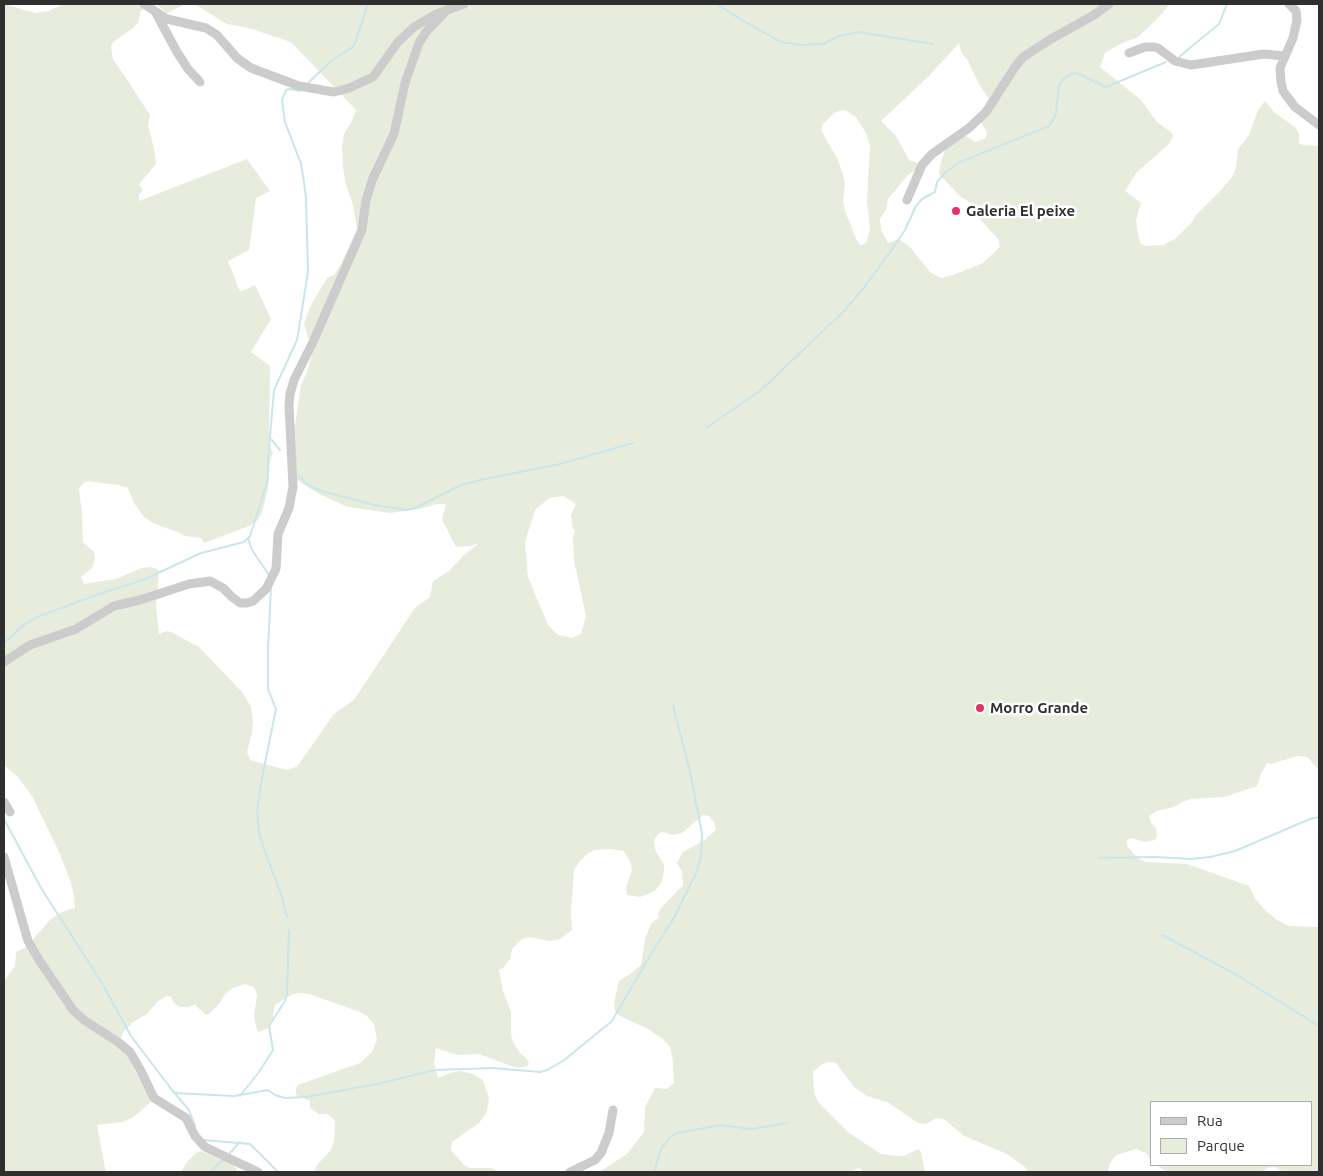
<!DOCTYPE html>
<style>
body{margin:0}
#map{position:relative;width:1323px;height:1176px;overflow:hidden;background:#fff;font-family:Ubuntu,sans-serif}
canvas{display:block}
.frame{position:absolute;inset:0;border:5px solid #2f2f2f;pointer-events:none}
.legend{position:absolute;left:1150px;top:1101px;width:162px;height:65px;box-sizing:border-box;background:#fff;border:1px solid #acacac;margin:0;padding:6px 9px;list-style:none;font-size:15px;color:#2f2f2f}
.legend li{display:flex;align-items:center;gap:10px;height:25px}
.legend b{width:25px;border:1px solid #acacac}
</style>
<div id="map">
<canvas width="1323" height="1176"></canvas>
<div class="frame"></div>
<ul class="legend">
<li><b style="height:6px;background:#ccc"></b>Rua</li>
<li><b style="height:14px;background:#e8ecdc"></b>Parque</li>
</ul>
</div>
<script>
const c = document.querySelector('canvas').getContext('2d');
c.lineJoin = 'round';
function fillPath(path, color) {
  c.fillStyle = color;
  c.fill(path, 'evenodd');
}
function shape(rows) {
  const path = new Path2D();
  for (const r of rows) {
    path.moveTo(r[0], r[1]);
    for (let i = 2; i < r.length; i += 2) path.lineTo(r[i], r[i + 1]);
  }
  return path;
}
function strokePath(path, color, width, dash) {
  c.strokeStyle = color;
  c.lineWidth = width;
  c.lineCap = dash ? 'butt' : 'round';
  c.setLineDash(dash || []);
  c.stroke(path);
}
function write(font, color, halo, rows, align = 'center') {
  c.font = font + ' Ubuntu,sans-serif';
  c.lineWidth = 5;
  c.setLineDash([]);
  c.textBaseline = 'middle';
  c.strokeStyle = halo;
  c.fillStyle = color;
  for (const [text, x, y, turn = 0] of rows) {
    c.save();
    c.translate(x, y);
    c.rotate((+turn || 0) * Math.PI / 180);
    c.textAlign = isNaN(turn) ? turn : align;
    if (halo) c.strokeText(text, 0, 0);
    c.fillText(text, 0, 0);
    c.restore();
  }
}
const green = shape([
 [4,4,35,13,48,11,63,4,149,4,141,11,138,23,132,29,113,42,111,47,113,59,126,78,150,115,148,126,154,148,156,164,139,184,143,190,139,195,139,201,247,159,270,191,256,198,249,250,228,261,240,292,255,285,271,319,251,352,270,366,269,445,273,453,270,461,268,488,262,512,258,520,249,526,204,543,201,538,185,536,177,532,153,523,144,517,134,503,128,488,119,485,86,481,79,488,82,514,83,542,94,552,95,559,92,568,81,577,84,584,116,579,142,568,151,567,157,569,159,571,156,607,159,634,167,631,171,632,199,647,242,692,251,707,253,720,252,733,247,752,250,760,287,770,296,767,299,764,334,714,354,700,415,608,430,597,433,581,449,571,463,556,479,543,470,546,456,547,442,519,446,504,437,504,420,509,390,513,348,507,319,494,292,477,289,444,295,426,301,385,307,372,316,340,308,338,304,324,310,307,327,278,334,275,341,264,357,229,353,205,346,185,343,168,342,147,344,134,352,121,356,110,291,42,249,28,227,24,194,4,1169,4,1162,14,1138,37,1118,45,1105,53,1100,67,1141,100,1157,122,1172,133,1173,137,1169,144,1136,173,1125,191,1141,203,1136,220,1138,235,1141,244,1146,246,1163,245,1175,239,1192,222,1196,215,1222,189,1232,177,1236,168,1238,149,1249,135,1258,110,1265,101,1275,113,1295,127,1299,134,1299,143,1303,145,1319,146,1319,770,1307,757,1297,756,1271,764,1267,763,1261,774,1257,786,1224,797,1191,799,1182,802,1174,807,1156,811,1149,816,1151,823,1156,828,1157,836,1155,840,1145,842,1132,838,1127,840,1127,846,1139,859,1146,862,1187,864,1249,886,1256,900,1266,911,1277,920,1289,926,1319,927,1319,1172,1284,1172,1274,1167,1267,1168,1262,1172,1167,1172,1156,1165,1312,1165,1312,1102,1152,1102,1152,1162,1146,1153,1136,1149,1116,1155,1110,1163,1108,1172,1028,1172,1025,1167,1007,1154,964,1136,944,1119,936,1118,926,1124,918,1123,889,1103,867,1096,854,1087,836,1063,828,1062,821,1065,813,1072,814,1093,818,1102,849,1133,881,1154,896,1156,904,1156,918,1149,921,1152,925,1172,864,1172,859,1168,850,1172,599,1172,627,1154,644,1132,645,1107,655,1088,667,1089,674,1083,673,1061,670,1047,663,1039,648,1029,620,1016,615,1011,614,1003,619,981,633,972,641,965,645,939,651,924,659,917,658,913,662,907,683,885,682,871,677,863,683,852,703,841,716,830,714,822,709,816,703,815,682,833,673,835,662,832,658,834,654,840,655,850,664,865,664,871,661,883,655,891,640,897,627,895,626,887,632,870,631,864,624,851,611,849,595,850,587,854,580,861,574,870,571,912,572,930,560,939,549,941,530,937,522,939,512,949,510,959,503,968,499,970,503,991,511,1012,511,1033,513,1042,520,1053,527,1059,529,1064,527,1066,519,1068,511,1066,479,1054,457,1055,436,1048,434,1063,438,1078,450,1073,460,1071,473,1074,483,1080,489,1098,487,1112,479,1123,452,1142,451,1150,465,1166,470,1168,491,1168,500,1172,314,1172,317,1165,330,1151,334,1141,335,1120,327,1114,319,1114,310,1108,310,1101,296,1095,296,1089,298,1085,360,1063,372,1052,377,1040,374,1024,367,1016,360,1012,309,994,298,993,291,995,275,1005,272,1022,268,1028,258,1032,255,1022,254,1016,257,995,254,987,245,984,233,988,225,994,220,1003,209,1014,206,1015,196,1006,196,1004,188,1007,180,1007,174,1003,171,997,167,996,158,1001,147,1014,133,1022,124,1031,120,1040,135,1071,151,1096,151,1102,132,1118,122,1122,97,1125,105,1168,107,1172,4,1172,4,981,15,966,16,952,25,948,49,921,59,913,75,908,74,895,70,880,60,854,32,796,18,777,4,765],
 [959,43,962,54,967,59,979,84,992,104,986,105,981,111,980,120,987,133,985,139,975,142,966,136,961,135,946,147,940,165,939,174,962,198,975,205,977,216,998,239,1000,247,983,263,953,275,941,278,930,272,910,247,899,239,888,243,881,229,880,219,886,210,888,199,908,175,918,168,917,163,909,160,896,136,881,121,930,75],
 [842,110,847,111,856,117,866,133,870,145,867,201,870,228,867,241,863,245,860,245,856,239,845,211,843,201,845,184,843,174,837,158,822,132,822,125,834,113],
 [564,496,576,504,571,515,573,529,575,530,573,537,574,561,586,616,581,634,572,638,558,635,548,625,528,577,525,542,535,510,549,498],
 [156,4,186,4,167,13],
 [201,1151,232,1164,237,1169,237,1172,181,1172,187,1162,196,1153]
]);
const stream = shape([
 [717,4,740,19,781,42,800,45,823,44,839,36,858,32,933,44],
 [1179,57,1219,24,1227,4],
 [308,83,331,61,354,46,368,4],
 [706,428,760,391,843,312,863,289,890,252,905,230,916,206,922,199,935,192,937,182,946,172,960,162,1049,126,1052,122,1056,113,1059,86,1063,79,1069,75,1075,73,1081,75,1106,87,1166,62],
 [270,438,280,450],
 [300,476,306,484,321,491,379,506,407,510,415,508,461,485,480,480,560,464,633,443],
 [248,538,252,550,269,575],
 [271,587,268,649,268,689,276,709,261,783,257,812,259,833,264,849,281,894,287,917],
 [4,643,25,624,37,617,102,593,143,580,201,553,244,542,250,536,268,480,268,460,274,390,297,340,308,272,306,198,304,182,301,164,285,122,282,100,286,90,290,89,300,91],
 [4,819,41,888,102,983,131,1036,172,1090,189,1110,195,1126],
 [1099,858,1155,857,1191,859,1210,857,1235,851,1310,819,1319,817],
 [1162,935,1237,975,1319,1026],
 [174,1093,234,1096,268,1090,275,1095,285,1098,306,1097,377,1084,435,1070,493,1068,540,1072,547,1070,563,1061,612,1021,654,949,674,918,696,873,701,858,702,834,690,772,673,706],
 [240,1096,259,1072,273,1050,269,1026,285,1001,287,994,289,930],
 [203,1140,250,1144,278,1172],
 [228,1155,240,1142],
 [210,1172,223,1160],
 [654,1172,661,1149,670,1137,677,1133,721,1125,751,1129,788,1123]
]);
const minor = shape([
 [144,4,167,19,206,28,217,35,237,58,251,68,299,86,334,92,349,88,373,77,398,42,414,27,436,14,464,4],
 [1289,4,1296,11,1297,20,1293,38,1280,68,1281,82,1283,91,1295,107,1319,125],
 [156,13,177,52,188,69,200,82],
 [1129,53,1145,47,1154,47,1158,48,1175,61,1191,65,1264,54,1284,56],
 [907,200,922,165,932,154,969,128,986,112,1015,67,1023,57,1051,39,1094,15,1109,4],
 [4,662,30,645,76,629,114,606,140,600,189,584,210,581,223,588,232,597,240,603,247,603,253,601,266,589,276,569,278,534,289,508,293,487,289,405,290,394,294,380,313,342,362,230,366,200,373,178,394,134,405,83,419,43,426,32,448,9],
 [4,802,10,812],
 [4,857,28,941,39,960,73,1010,84,1020,118,1042,130,1052,141,1071,154,1098,186,1118,195,1136,205,1147,258,1172],
 [570,1172,595,1160,601,1153,609,1133,613,1110]
]);
const markers = [
 [956,211,5,"#e53168"],
 [980,708,5,"#e53168"]
];
const poiNames = [
 ["Galeria El peixe",966,211],
 ["Morro Grande",990,708]
];
fillPath(green, '#e8ecdc');
strokePath(stream, '#c8e6ec', 2);
strokePath(minor, '#ccc', 9);
for (const [x, y, r, color] of markers) {
  const dot = new Path2D();
  dot.arc(x, y, r, 0, 2 * Math.PI);
  c.fillStyle = color;
  c.fill(dot);
  strokePath(dot, '#fff', 2);
}
write('bold 15px', '#2f2f2f', '#fff', poiNames, 'left');
</script>
